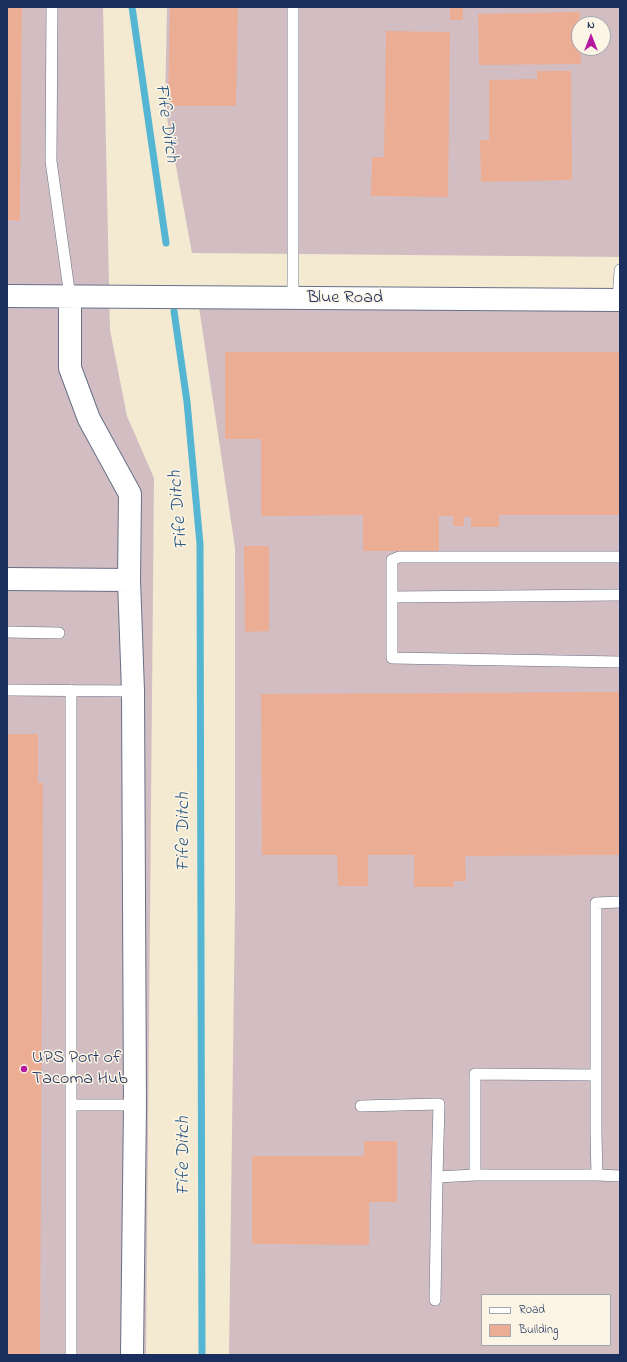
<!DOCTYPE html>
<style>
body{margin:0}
#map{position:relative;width:627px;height:1362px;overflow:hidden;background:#f4ead1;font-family:"Indie Flower",sans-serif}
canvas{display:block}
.frame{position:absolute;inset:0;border:8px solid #1b2f5e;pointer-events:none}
.legend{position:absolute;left:481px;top:1294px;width:130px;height:52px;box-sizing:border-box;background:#fcf5e5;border:1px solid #a2a6af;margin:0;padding:5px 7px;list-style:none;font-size:12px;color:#1b2f5e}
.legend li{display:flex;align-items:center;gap:8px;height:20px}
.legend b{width:20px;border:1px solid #a2a6af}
.north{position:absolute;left:571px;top:16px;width:40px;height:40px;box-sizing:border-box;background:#fcf5e5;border:1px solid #a2a6af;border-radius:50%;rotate:0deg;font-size:11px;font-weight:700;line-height:16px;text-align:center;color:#1b2f5e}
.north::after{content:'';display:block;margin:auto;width:14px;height:18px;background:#b5179e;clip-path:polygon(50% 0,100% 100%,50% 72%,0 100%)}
</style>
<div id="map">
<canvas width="627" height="1362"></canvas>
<div class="frame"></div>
<ul class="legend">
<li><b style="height:5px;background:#fff"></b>Road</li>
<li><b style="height:11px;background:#ecad95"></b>Building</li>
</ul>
<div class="north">N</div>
</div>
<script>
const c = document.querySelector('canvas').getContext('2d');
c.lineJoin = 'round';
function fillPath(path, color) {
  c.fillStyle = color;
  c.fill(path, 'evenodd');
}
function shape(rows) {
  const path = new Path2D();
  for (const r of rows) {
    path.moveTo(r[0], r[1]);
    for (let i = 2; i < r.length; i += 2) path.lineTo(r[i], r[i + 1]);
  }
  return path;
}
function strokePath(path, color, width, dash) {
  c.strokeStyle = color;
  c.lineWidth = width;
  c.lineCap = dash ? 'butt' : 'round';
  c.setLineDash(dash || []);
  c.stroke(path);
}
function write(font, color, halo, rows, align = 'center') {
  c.font = font + ' "Indie Flower",sans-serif';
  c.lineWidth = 3;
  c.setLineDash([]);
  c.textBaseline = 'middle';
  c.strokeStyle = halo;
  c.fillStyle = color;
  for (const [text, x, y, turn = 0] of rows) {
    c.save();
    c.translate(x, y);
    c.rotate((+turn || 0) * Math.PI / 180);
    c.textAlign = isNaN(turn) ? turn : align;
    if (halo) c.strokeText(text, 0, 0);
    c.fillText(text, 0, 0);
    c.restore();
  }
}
const industrial = shape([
 [7,7,103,7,110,330,127,416,154,478,146,1355,7,1355],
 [167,7,620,7,620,257,192,253,165,107],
 [579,24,603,24,603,48,579,48],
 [199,307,620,310,620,1355,229,1355,235,906,235,548],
 [482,1295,610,1295,610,1345,482,1345]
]);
const stream = shape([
 [132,7,166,243],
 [174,311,187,402,200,544,202,1355]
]);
const building = shape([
 [7,7,22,7,20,221,7,220],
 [170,7,238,7,236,106,168,106],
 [450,7,463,7,463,20,450,20],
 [580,12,579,48,580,48,581,64,479,65,478,14],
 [386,31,450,32,448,197,371,196,372,157,384,157],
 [537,71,571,71,572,180,481,182,480,140,489,140,489,80,537,79],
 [225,352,620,352,620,515,499,515,499,527,471,527,471,517,464,517,464,526,453,526,453,516,439,516,439,551,363,551,363,515,261,516,261,439,225,439],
 [244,546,269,546,269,631,245,632],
 [620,692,620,855,465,856,466,881,454,881,454,887,414,887,414,855,368,855,368,886,338,886,337,855,262,855,261,694],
 [7,734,38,734,38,783,43,783,40,1355,7,1355],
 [364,1141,397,1141,397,1202,369,1202,369,1245,252,1244,252,1156,364,1156]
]);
const lane = shape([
 [52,7,51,161,70,297],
 [293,298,293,7],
 [618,300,620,270],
 [620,595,392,597,392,658,620,662],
 [392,597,392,560,399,557,620,557],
 [7,632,59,633],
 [7,690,133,691],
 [620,902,596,903,596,1133,597,1175,620,1176],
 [71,1105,135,1105],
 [361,1106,439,1104,437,1177,475,1175,597,1175],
 [475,1175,475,1074,596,1075],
 [435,1300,437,1177],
 [71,1355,71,690]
]);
const street = shape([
 [7,296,620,300],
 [70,297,70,368,89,419,130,494,129,580,133,691,135,1105,132,1355],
 [7,579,129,580]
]);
const markers = [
 [24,1069,4,"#b5179e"]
];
const streetNames = [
 ["Blue Road",345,299]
];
const poiNames = [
 ["UPS Port of",32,1059],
 ["Tacoma Hub",32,1080]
];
const waterNames = [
 ["Fife Ditch",165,123,82],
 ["Fife Ditch",180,510,-95],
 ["Fife Ditch",185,832,-90],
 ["Fife Ditch",185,1156,-90]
];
fillPath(industrial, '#d2bec2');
strokePath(stream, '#55b6d3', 7);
fillPath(building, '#ecad95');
strokePath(lane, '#677086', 12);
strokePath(street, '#677086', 24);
strokePath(lane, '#fff', 11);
strokePath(street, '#fff', 22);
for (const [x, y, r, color] of markers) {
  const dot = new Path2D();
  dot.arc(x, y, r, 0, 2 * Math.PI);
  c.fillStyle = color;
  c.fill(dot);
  strokePath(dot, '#fcf5e5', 1.5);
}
write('18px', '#1b2f5e', '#fcf5e5', streetNames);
write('18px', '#1b2f5e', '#fcf5e5', poiNames, 'left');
write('italic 19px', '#2c5881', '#fcf5e5', waterNames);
</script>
